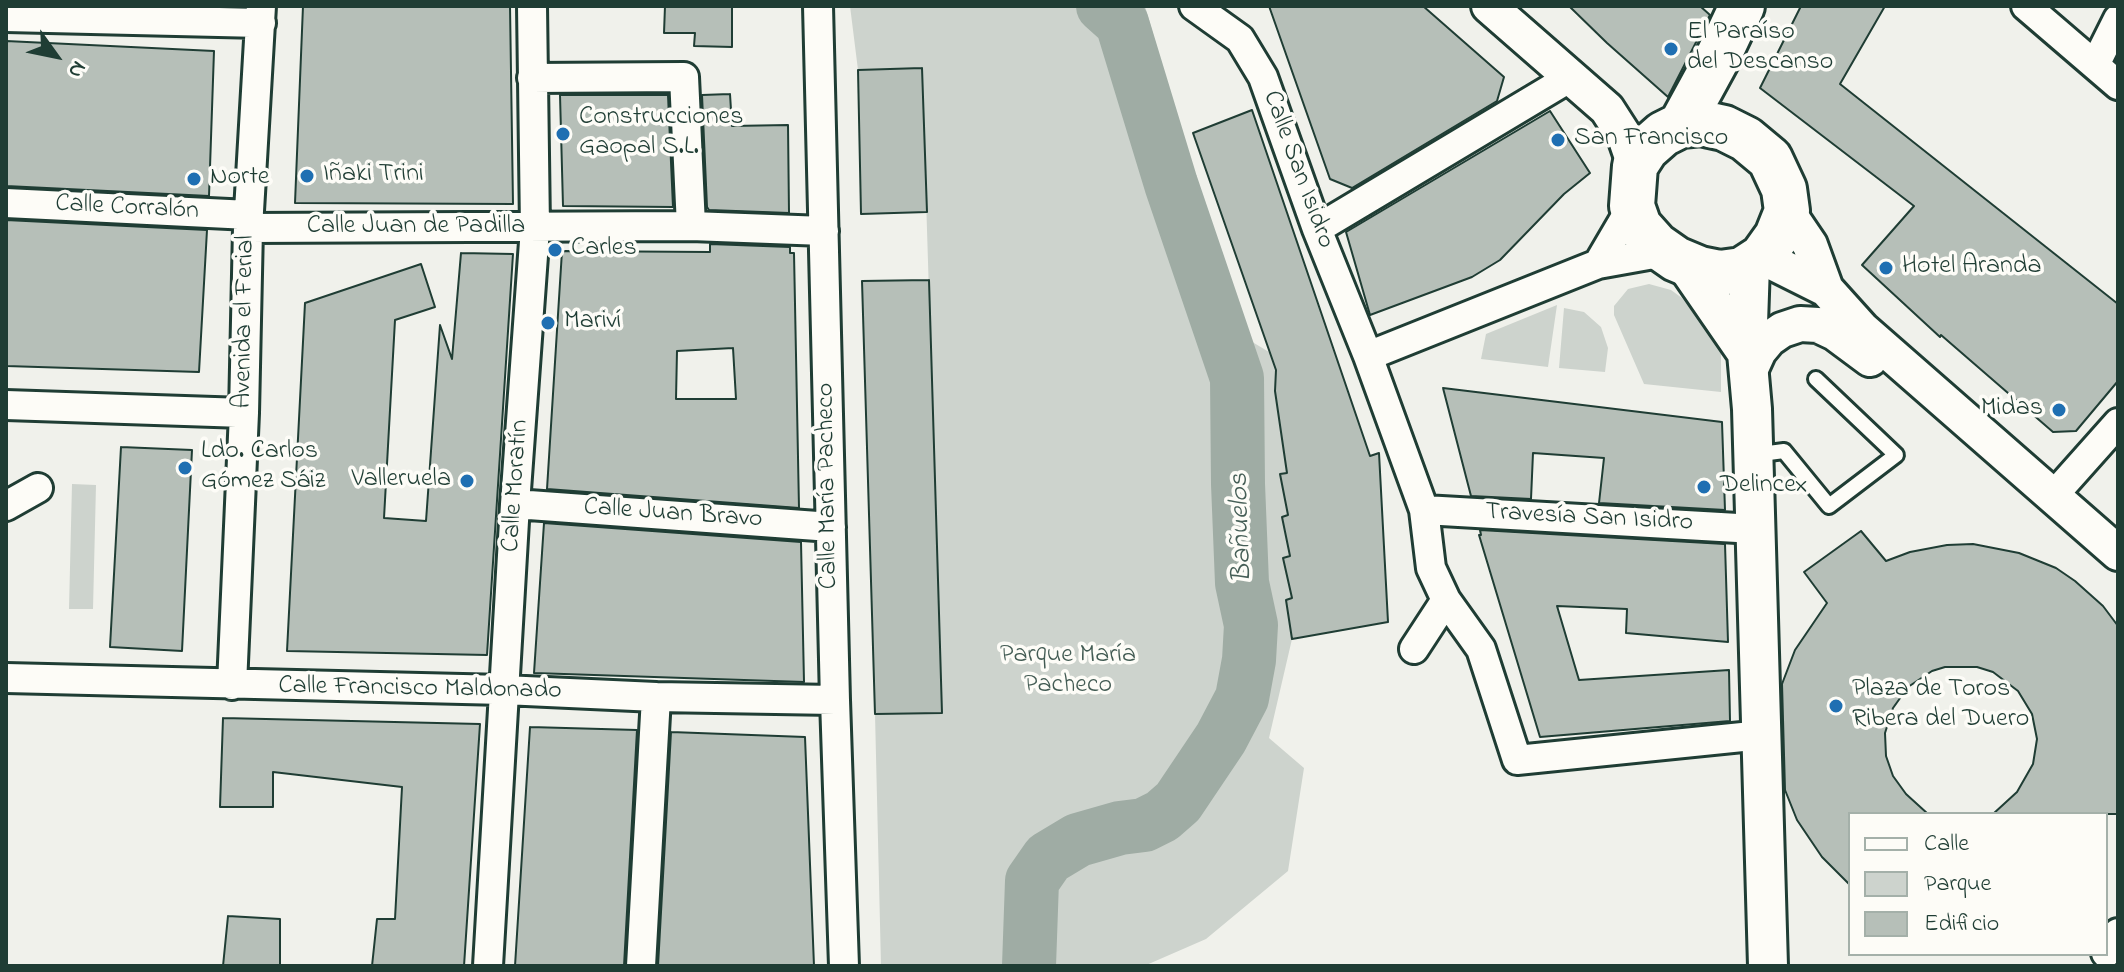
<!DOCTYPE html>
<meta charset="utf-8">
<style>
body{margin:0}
#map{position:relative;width:2124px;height:972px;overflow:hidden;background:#f0f1eb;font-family:"Indie Flower",sans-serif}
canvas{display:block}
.frame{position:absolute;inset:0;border:8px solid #1f3d34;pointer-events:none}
.legend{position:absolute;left:1848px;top:812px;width:260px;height:144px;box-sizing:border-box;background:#fdfcf7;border:2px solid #a4b0a9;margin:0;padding:10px 14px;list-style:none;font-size:24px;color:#1f3d34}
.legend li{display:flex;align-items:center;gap:16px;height:40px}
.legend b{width:40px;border:2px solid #a4b0a9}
.north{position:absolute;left:16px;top:16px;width:80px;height:80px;-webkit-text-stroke:6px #fdfcf7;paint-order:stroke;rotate:123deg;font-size:22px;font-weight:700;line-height:32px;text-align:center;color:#1f3d34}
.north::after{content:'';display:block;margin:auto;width:28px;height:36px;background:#1f3d34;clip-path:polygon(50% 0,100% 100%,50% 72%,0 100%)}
</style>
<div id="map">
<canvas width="2124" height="972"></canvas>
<div class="frame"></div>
<ul class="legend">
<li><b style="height:10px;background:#fdfcf7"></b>Calle</li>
<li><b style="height:22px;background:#cdd3cd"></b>Parque</li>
<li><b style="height:22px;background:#b6bfb8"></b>Edificio</li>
</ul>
<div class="north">N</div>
</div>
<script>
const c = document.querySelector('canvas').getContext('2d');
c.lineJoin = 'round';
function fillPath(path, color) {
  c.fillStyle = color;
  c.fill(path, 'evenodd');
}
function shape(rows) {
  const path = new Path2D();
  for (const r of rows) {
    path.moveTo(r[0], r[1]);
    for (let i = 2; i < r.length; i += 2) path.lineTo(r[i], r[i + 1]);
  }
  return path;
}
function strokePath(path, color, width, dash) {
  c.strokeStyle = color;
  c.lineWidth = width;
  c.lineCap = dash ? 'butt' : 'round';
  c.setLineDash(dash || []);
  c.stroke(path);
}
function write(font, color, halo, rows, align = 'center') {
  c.font = font + ' "Indie Flower",sans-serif';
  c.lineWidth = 7;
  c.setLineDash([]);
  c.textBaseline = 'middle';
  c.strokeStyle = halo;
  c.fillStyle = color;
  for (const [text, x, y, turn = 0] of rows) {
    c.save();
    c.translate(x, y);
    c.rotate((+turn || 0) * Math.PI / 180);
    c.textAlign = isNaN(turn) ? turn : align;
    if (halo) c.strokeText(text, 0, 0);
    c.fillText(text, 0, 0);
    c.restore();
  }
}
const green = shape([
 [850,6,1145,6,1169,89,1175,128,1244,337,1269,352,1283,347,1276,369,1275,391,1287,473,1280,474,1288,515,1282,517,1290,556,1284,558,1292,598,1286,600,1292,639,1269,738,1304,768,1288,871,1206,939,1144,966,881,966,875,714,942,712,922,69,858,70],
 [1649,284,1671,290,1682,298,1721,348,1721,392,1644,384,1614,315,1614,306,1628,289],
 [1557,305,1548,367,1481,359,1486,334],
 [1564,308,1584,312,1601,327,1608,348,1605,372,1559,368],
 [72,484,96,485,93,609,69,609]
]);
const river = shape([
 [1029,966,1032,881,1048,858,1078,840,1120,828,1144,825,1162,816,1178,802,1221,738,1242,698,1249,660,1251,625,1242,583,1238,484,1237,378,1171,184,1122,23,1103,6]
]);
const building = shape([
 [303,6,510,6,513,204,295,203,303,6],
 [665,6,732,6,732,47,694,46,695,33,664,33,665,6],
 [1269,6,1423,6,1504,77,1497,101,1352,188,1330,179,1269,6],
 [1569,6,1700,6,1710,15,1668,97,1607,43,1569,6],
 [1801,6,1885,6,1840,84,2118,304,2118,381,2076,431,2053,432,1941,335,1940,337,1862,265,1914,206,1760,88,1801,6],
 [6,41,214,51,209,196,6,186,6,41],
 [922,68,927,212,861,214,858,70,922,68],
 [730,94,732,126,788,125,789,213,709,210,707,207,702,95,730,94],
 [560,95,668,95,673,207,563,206,560,95],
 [1252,110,1370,456,1379,453,1388,622,1292,639,1286,600,1292,598,1283,558,1290,556,1282,517,1288,515,1280,474,1287,473,1275,391,1276,370,1193,133,1252,110],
 [1550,111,1590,173,1564,194,1500,260,1472,277,1370,315,1346,232,1550,111],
 [6,220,207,230,199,372,6,366,6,220],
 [710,244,790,247,790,253,794,253,799,508,547,489,562,251,710,252,710,244],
 [733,348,736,399,676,399,677,351,733,348],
 [461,253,513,254,487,655,287,651,305,303,421,264,435,307,395,320,384,518,426,521,440,325,452,359,461,253],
 [929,280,942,713,875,714,862,281,929,280],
 [1443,388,1722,422,1725,510,1599,503,1604,458,1533,453,1531,499,1471,496,1443,388],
 [121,447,192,450,182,651,110,647,121,447],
 [544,523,801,542,804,682,534,673,544,523],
 [1480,530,1725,544,1728,642,1626,633,1627,609,1557,606,1579,680,1729,670,1730,721,1540,737,1479,535,1481,535,1480,530],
 [1861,531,1886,561,1910,552,1947,545,1973,544,2019,553,2056,568,2075,581,2103,606,2118,626,2118,814,1993,814,2017,792,2033,764,2037,739,2032,714,2018,691,1993,672,1977,667,1945,667,1932,671,1908,687,1893,708,1885,733,1886,756,1893,776,1906,794,1928,814,1850,814,1850,885,1822,857,1797,820,1785,790,1782,684,1795,650,1827,603,1804,572,1861,531],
 [223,718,480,724,464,966,372,966,377,919,395,919,402,787,273,772,273,807,220,807,223,718],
 [530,727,637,730,624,966,515,966,530,727],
 [671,732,805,737,814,966,658,966,671,732],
 [228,916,280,919,280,966,223,966,228,916]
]);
const service = shape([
 [1753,455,1784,451,1829,506,1896,455,1816,379]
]);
const minor = shape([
 [818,6,835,700,844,966],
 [1194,6,1240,39,1263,77,1317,229,1368,356,1424,510,1431,568,1446,600,1414,649],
 [2026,6,2118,85],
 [6,17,261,23],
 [2095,65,2118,19],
 [532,78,684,77,691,226],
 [6,203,249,215],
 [248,228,691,226,824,231],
 [1317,229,1571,77],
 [1598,264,1632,206],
 [1368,356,1598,264,1665,252],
 [6,405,244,413],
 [2053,496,2118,423],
 [515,504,831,527],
 [6,506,38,488],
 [1424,510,1755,529],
 [1446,600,1481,649,1517,760,1762,735],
 [6,678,504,690,656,697,835,700],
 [232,685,244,413,248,228,261,6],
 [2106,953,2118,933],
 [488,966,515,504,535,228,532,6],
 [641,966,656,697]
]);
const tertiary = shape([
 [1489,6,1607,109,1625,137,1635,166],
 [1787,211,1810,245,1826,289,1862,329,2118,553],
 [1762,257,1826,289],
 [1749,373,1759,351,1769,339,1782,330,1800,324,1818,325,1835,333,1870,359]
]);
const secondary = shape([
 [1685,263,1747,353],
 [1750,264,1747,353,1752,409,1768,966]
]);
const primary = shape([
 [1701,123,1724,128,1746,139,1770,159,1784,189,1787,211,1777,236,1762,257,1742,270,1720,273,1700,269,1676,259,1656,245,1639,226,1632,206,1635,166,1646,149,1663,134,1681,125,1701,123],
 [1681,125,1717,59,1742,6]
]);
const markers = [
 [1671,49,8,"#1f6fb2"],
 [563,134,8,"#1f6fb2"],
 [1558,140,8,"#1f6fb2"],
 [307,176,8,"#1f6fb2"],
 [194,179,8,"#1f6fb2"],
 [555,250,8,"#1f6fb2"],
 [1886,268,8,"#1f6fb2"],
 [548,323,8,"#1f6fb2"],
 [2059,410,8,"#1f6fb2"],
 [185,468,8,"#1f6fb2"],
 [467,481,8,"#1f6fb2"],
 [1704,487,8,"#1f6fb2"],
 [1836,706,8,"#1f6fb2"]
];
const poiNames = [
 ["El Paraíso",1687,34],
 ["del Descanso",1687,64],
 ["Construcciones",579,119],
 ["Gaopal S.L.",579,149],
 ["San Francisco",1574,140],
 ["Iñaki Trini",323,176],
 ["Norte",210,179],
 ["Carles",571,250],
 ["Hotel Aranda",1902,268],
 ["Mariví",564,323],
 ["Midas",2043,410,"right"],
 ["Ldo. Carlos",201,453],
 ["Gómez Sáiz",201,483],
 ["Valleruela",451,481,"right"],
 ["Delincex",1720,487],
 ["Plaza de Toros",1852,691],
 ["Ribera del Duero",1852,721]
];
const streetNames = [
 ["Calle San Isidro",1297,170,70],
 ["Calle Corralón",127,209,3],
 ["Calle Juan de Padilla",416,228],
 ["Avenida el Ferial",246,322,-89],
 ["Calle Moratín",517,486,-86],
 ["Calle María Pacheco",829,486,-91],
 ["Calle Juan Bravo",673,515,4],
 ["Travesía San Isidro",1589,519,3],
 ["Calle Francisco Maldonado",420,690,1]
];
const parkNames = [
 ["Parque María",1068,657],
 ["Pacheco",1068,687]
];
const waterNames = [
 ["Bañuelos",1243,528,-92]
];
fillPath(green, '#cdd3cd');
strokePath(river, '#9faca4', 54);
fillPath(building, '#b6bfb8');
strokePath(building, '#1f3d34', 2);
strokePath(service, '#1f3d34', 20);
strokePath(minor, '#1f3d34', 34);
strokePath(tertiary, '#1f3d34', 40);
strokePath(secondary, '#1f3d34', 44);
strokePath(primary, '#1f3d34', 50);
strokePath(service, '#fdfcf7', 14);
strokePath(minor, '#fdfcf7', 28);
strokePath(tertiary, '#fdfcf7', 34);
strokePath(secondary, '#fdfcf7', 38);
strokePath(primary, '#fdfcf7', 44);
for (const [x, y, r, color] of markers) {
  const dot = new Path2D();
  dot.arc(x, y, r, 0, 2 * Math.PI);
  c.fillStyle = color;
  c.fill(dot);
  strokePath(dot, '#fdfcf7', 3);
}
write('26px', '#1f3d34', '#fdfcf7', poiNames, 'left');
write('26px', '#1f3d34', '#fdfcf7', streetNames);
write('26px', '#425b53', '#fdfcf7', parkNames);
write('italic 28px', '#455e56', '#fdfcf7', waterNames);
</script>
